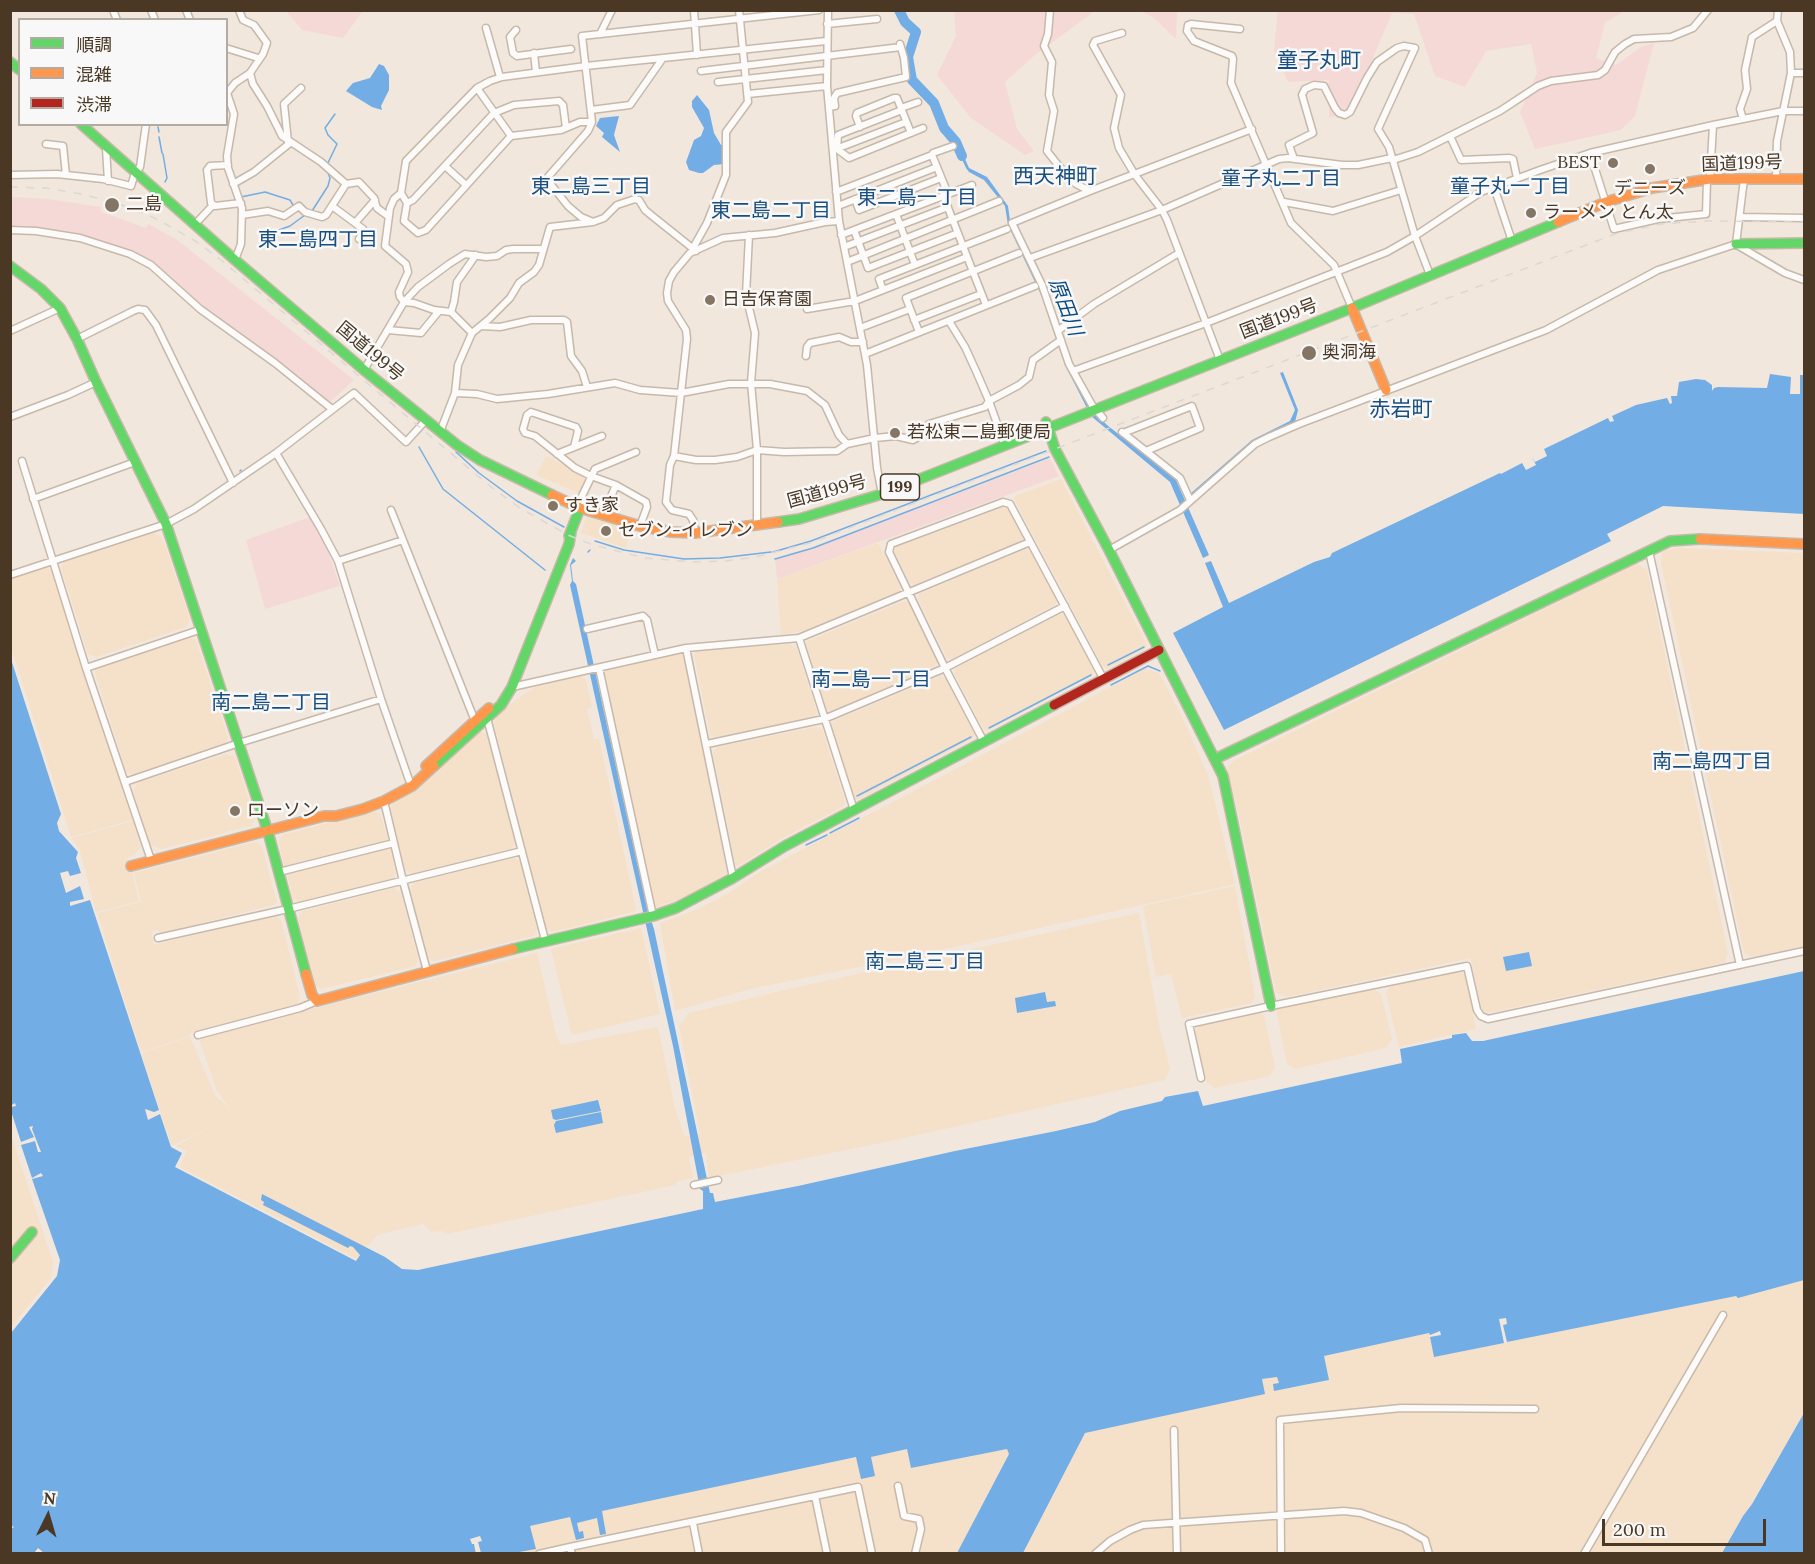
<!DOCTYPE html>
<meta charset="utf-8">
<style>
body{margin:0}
#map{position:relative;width:1815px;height:1564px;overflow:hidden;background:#f2e7dc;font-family:Lora,"Noto Sans JP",serif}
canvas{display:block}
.frame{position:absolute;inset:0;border:12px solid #4a3824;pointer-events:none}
.legend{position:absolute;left:18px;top:18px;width:210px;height:108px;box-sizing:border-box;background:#f8f8f8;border:2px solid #b2aba3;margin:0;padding:8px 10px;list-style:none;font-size:18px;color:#4a3824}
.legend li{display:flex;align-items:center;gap:12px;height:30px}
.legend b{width:30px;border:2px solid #b2aba3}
.north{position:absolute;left:18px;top:1486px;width:60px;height:60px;-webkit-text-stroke:4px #f8f8f8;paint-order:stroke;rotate:5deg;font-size:16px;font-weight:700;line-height:24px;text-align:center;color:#4a3824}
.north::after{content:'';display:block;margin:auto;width:21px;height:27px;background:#4a3824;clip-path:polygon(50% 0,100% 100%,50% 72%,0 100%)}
.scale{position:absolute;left:1602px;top:1519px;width:164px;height:27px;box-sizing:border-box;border:3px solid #4a3824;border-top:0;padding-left:8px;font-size:18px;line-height:21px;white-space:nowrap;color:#4a3824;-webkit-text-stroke:4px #f8f8f8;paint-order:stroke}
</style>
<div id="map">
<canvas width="1815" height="1564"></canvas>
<div class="frame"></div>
<ul class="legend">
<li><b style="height:8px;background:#63d668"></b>順調</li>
<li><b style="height:8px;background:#ff974d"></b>混雑</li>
<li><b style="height:8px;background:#b3261e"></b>渋滞</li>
</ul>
<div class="north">N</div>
<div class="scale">200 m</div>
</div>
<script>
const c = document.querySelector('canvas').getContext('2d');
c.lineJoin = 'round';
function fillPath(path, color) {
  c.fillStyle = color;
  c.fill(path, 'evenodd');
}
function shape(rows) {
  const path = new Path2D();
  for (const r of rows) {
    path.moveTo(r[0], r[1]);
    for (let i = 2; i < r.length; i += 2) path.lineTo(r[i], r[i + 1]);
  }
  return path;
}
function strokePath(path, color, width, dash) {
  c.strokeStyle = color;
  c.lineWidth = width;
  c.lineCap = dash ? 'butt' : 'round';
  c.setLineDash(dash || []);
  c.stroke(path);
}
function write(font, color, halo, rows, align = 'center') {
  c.font = font + ' Lora,"Noto Sans JP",serif';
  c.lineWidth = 5;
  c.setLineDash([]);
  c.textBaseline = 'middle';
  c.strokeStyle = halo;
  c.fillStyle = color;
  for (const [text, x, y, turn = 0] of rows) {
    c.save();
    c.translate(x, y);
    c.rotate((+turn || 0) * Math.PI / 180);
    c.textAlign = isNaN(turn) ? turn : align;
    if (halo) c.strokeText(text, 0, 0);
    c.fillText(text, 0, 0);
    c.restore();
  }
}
const built = shape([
 [546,456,588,477,581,494,536,475],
 [1061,479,1147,645,1145,649,1107,669,1103,667,1014,499,1015,496],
 [1005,507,1008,508,1023,537,1021,541,914,585,910,583,894,552,896,547],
 [587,515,630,529,626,548,581,533],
 [152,531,163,540,190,619,186,627,96,657,88,654,61,568,65,560],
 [878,543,901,588,899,593,813,629,781,635,777,579],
 [1677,548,1804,553,1804,946,1755,957,1749,956,1744,952,1661,563,1662,552],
 [1026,549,1031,551,1057,601,1055,605,952,659,947,658,918,599,919,594],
 [1637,564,1647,570,1728,953,1724,963,1487,1013,1481,1008,1471,958,1287,997,1276,992,1237,807,1227,773,1228,766,1235,760],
 [44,567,52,570,132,820,71,837,11,647,10,579],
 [904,601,909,603,938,663,937,665,831,712,826,710,806,645,808,641],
 [1059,614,1066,616,1094,672,1093,675,987,731,984,730,954,673,956,668],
 [188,636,196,640,228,738,224,745,134,775,126,771,95,673,99,665],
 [790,644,796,647,817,712,814,717,714,738,710,735,694,654,696,651],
 [681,653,684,657,727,873,688,896,654,908,603,675,605,670],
 [1145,669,1159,673,1182,717,1208,775,1235,884,914,956,750,989,675,1011,660,923,696,910,729,893,758,873],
 [580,676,586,680,592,707,587,709,594,739,599,739,636,909,633,912,553,932,546,928,494,724,497,716,503,709,535,687],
 [940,676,946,678,975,734,974,738,857,800,854,798,831,726,834,721],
 [817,727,822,729,845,802,843,807,786,836,736,867,713,752,717,747],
 [480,732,488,734,515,843,511,849,412,874,405,870,390,810,392,804,430,778],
 [227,754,235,757,255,819,251,826,225,832,224,831,225,833,161,849,150,844,133,791,137,783],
 [374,811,381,815,388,841,386,843,284,867,279,842,282,835],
 [133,821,141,847,134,855,128,857,139,901,96,912,80,851,72,838],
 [254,842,262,846,277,904,162,933,157,930,151,931,154,945,274,916,281,920,300,997,297,1005,189,1034,190,1036,141,1052,97,913,141,902,134,873],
 [387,847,390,848,396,872,392,879,300,902,293,899,287,875,289,871],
 [513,857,520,862,537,929,533,936,434,961,426,957,410,890,414,883],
 [1235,886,1255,996,1252,1003,1182,1018,1171,974,1156,977,1143,906],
 [394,888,401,893,418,959,415,966,321,989,315,985,298,918,302,911],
 [1139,913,1159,1025,1170,1069,1165,1080,895,1140,709,1178,706,1153,689,1157,693,1178,678,1181,675,1185,447,1234,442,1231,432,1232,423,1224,377,1235,356,1259,180,1167,187,1151,176,1146,213,1126,172,1146,142,1056,144,1052,190,1037,215,1095,231,1110,217,1091,199,1039,323,1006,537,953,556,1035,561,1045,658,1027,675,1109,685,1137,700,1134,679,1026,689,1013,793,988],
 [641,928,660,1014,573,1035,571,1032,551,949],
 [1457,970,1466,976,1476,1029,1399,1047,1386,993,1391,985],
 [1373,989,1381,994,1392,1039,1386,1048,1295,1069,1287,1064,1276,1009],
 [1256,1011,1264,1016,1275,1067,1270,1076,1214,1088,1206,1081,1195,1032,1199,1024],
 [10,1132,53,1262,51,1278,11,1327],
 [1804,1280,1804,1413,1722,1553,1023,1554,1085,1433,1264,1394,1262,1379,1277,1377,1279,1383,1273,1384,1275,1391,1328,1381,1324,1356,1429,1333,1434,1357,1751,1293],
 [907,1449,912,1468,1007,1449,1009,1453,957,1553,514,1554,536,1549,530,1526,570,1517,576,1540,579,1532,577,1523,598,1518,600,1535,601,1511,857,1457,861,1479,871,1457]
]);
const green = shape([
 [1278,10,1624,11,1605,23,1596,58,1616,65,1641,47,1654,43,1635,116,1621,130,1535,149,1520,112,1537,73,1531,44,1486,51,1465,87,1435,76,1414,14,1392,13,1369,67,1358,108,1329,118,1329,80,1288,82,1274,51],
 [286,11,363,11,343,38,302,30],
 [954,11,1095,11,1035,55,1005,82,1017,129,1034,151,1025,155,971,118,937,75,956,36],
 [1140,11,1177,11,1176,39,1153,17],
 [11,197,48,199,101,207,101,212,146,228,148,224,176,239,354,380,330,402,172,283,150,262,119,247,66,232,11,227],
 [1050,458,1059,476,777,579,775,559,814,548],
 [310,517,323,537,340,586,265,609,246,540]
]);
const water = shape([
 [379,64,384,66,389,75,389,90,381,106,382,110,372,107,346,91,353,83,370,78],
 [697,95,709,110,714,133,721,145,724,144,725,164,714,165,703,173,699,173,689,170,686,162,694,140,701,136,704,128,692,107,692,101],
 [619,116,614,135,620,152,602,137,604,133,596,126,600,118],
 [958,143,969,168,987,177,1008,206,1010,221,1038,280,1068,364,1097,415,1107,425,1176,480,1209,555,1203,558,1170,482,1091,416,1065,365,1042,297,1008,225,1005,206,984,180,969,172,966,168,955,144],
 [1283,372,1298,410,1295,422,1253,442,1191,496,1190,494,1252,440,1290,421,1295,410,1280,373],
 [1770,374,1791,377,1790,394,1800,394,1800,375,1804,375,1804,514,1663,506,1607,534,1611,541,1224,730,1173,633,1223,607,1205,563,1211,561,1229,603,1314,562,1330,557,1332,553,1500,473,1501,474,1522,463,1526,470,1536,465,1532,457,1535,462,1547,456,1544,449,1608,418,1610,422,1614,421,1612,416,1636,405,1667,398,1670,404,1672,403,1671,396,1677,396,1679,382,1696,379,1705,380,1712,385,1712,391,1714,388,1718,387,1767,388],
 [573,558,576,561,571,565,573,581,576,584,647,908,654,929,710,1193,713,1193,715,1202,798,1186,955,1151,1056,1131,1095,1122,1120,1111,1162,1101,1165,1097,1198,1091,1203,1106,1402,1063,1400,1049,1452,1038,1452,1035,1466,1033,1472,1041,1483,1041,1804,971,1804,1280,1738,1298,1736,1296,1507,1342,1503,1325,1507,1324,1506,1318,1499,1319,1504,1343,1434,1357,1430,1337,1441,1335,1440,1331,1430,1335,1429,1333,1324,1356,1329,1380,1274,1391,1273,1384,1279,1383,1277,1377,1262,1379,1265,1394,1085,1433,1023,1553,957,1553,1009,1454,1007,1449,911,1468,907,1449,871,1457,875,1476,861,1479,856,1457,602,1511,606,1534,600,1535,597,1518,577,1523,579,1532,583,1531,584,1538,576,1540,570,1517,530,1526,536,1549,514,1553,481,1553,478,1542,482,1541,480,1536,470,1539,472,1544,474,1544,476,1554,45,1554,38,1548,35,1552,36,1553,11,1553,11,1529,14,1527,10,1525,11,1333,57,1276,60,1260,32,1179,43,1176,41,1173,32,1178,21,1145,35,1141,38,1152,41,1152,32,1129,33,1126,29,1127,34,1137,21,1142,11,1111,11,1107,16,1106,15,1103,10,1106,10,656,61,814,57,823,59,831,78,852,76,858,81,873,70,876,68,871,60,873,66,893,80,886,84,899,70,902,70,906,90,900,159,1110,154,1112,145,1109,148,1120,160,1114,171,1147,182,1153,175,1167,356,1261,360,1255,353,1247,350,1246,348,1248,263,1205,264,1202,261,1200,262,1194,385,1257,402,1269,418,1270,703,1209,703,1191,700,1189,673,1046,570,585,572,581,570,565],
 [1529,952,1532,966,1506,971,1503,957],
 [1045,992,1047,1002,1055,1001,1056,1006,1017,1013,1015,998],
 [598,1100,601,1111,556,1120,553,1119,551,1110],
 [601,1112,603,1123,556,1133,554,1125,556,1121],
 [1804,1413,1804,1553,1722,1553,1743,1516,1752,1504]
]);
const stream = shape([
 [158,127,159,132],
 [159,137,162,153],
 [163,154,167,178,165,182],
 [327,165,337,144,328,135,325,128,335,114],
 [241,197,265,192,290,200,293,205],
 [312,211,328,186,330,178,328,173],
 [261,242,268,234,290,226,305,215],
 [419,447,443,489,545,570],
 [456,452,479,473,517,501,564,527],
 [240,471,241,470],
 [595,541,624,550,684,559,720,558,771,552],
 [588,552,590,550],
 [773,552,811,541,1046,451],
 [775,559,813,548,1049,457],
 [1108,665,1144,647],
 [1111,685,1148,666,1160,671],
 [989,728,1091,675],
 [857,796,971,737],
 [830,833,859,818],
 [806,845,827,835]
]);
const river = shape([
 [899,10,905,22,916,32,908,57,912,80,934,103,944,128,956,142,962,156]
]);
const street = shape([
 [113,10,117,20],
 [151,10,155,20],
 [186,10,190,20],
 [694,10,697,55],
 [828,10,827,86,839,221,867,365,877,468,882,494],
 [1050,10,1048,34,1044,46,1052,62,1049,95,1054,111,1047,151,1058,165,1076,184,1090,191],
 [827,24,877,19],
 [486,28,500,77],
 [1240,29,1191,24,1188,25,1187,31,1194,41,1232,56,1233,59,1231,83,1291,223,1334,265,1352,308],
 [516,30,510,37,513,53,517,56,571,49],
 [1122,33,1095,41,1093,45,1121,95,1114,128,1119,148,1135,175,1162,210,1167,220,1220,360],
 [600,34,612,10],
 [226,48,258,58],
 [534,53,536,72],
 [701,71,901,47],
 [250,73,253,84,267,106,282,136,321,162,346,184,359,182,374,198,377,208,388,216],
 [1791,73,1804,73],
 [718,82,827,70],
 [477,88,511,136],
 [227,93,234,114,227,156,228,168,242,208,241,244,235,260],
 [227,93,235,83,250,73,263,54,267,43,254,25,243,20,239,10],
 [748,94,827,86],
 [829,107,835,106,834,98,837,93,906,77,904,58,900,44],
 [901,108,918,102],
 [591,110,630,105,663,58],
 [902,110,838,135,837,149,849,158,923,128],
 [1743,119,1740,109,1747,89,1745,70,1752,37,1777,21],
 [592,122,580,122,561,130,511,136,426,230,418,233,404,221,407,203,401,193,406,161,477,88,490,81,502,77,586,66,826,41],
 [860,127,856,116,857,113,894,98,897,98,911,133],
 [1450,136,1461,160,1509,158,1513,159,1517,178],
 [288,142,284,104,301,88],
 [46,144,63,146,66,175],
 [106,148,108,181],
 [836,149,906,122],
 [1590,153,1614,229,1658,219,1706,214,1707,180],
 [932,155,933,153,953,146],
 [1294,159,1289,145,1313,133,1302,95,1305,89,1314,85,1324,86,1335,108,1339,113,1345,115,1350,112,1367,78,1377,62,1397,48,1404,46,1415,48,1378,129,1389,147,1415,236,1430,275],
 [1393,160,1418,152,1500,111,1538,86,1551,81,1598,75,1605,70,1615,52,1625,44,1634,39,1671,37,1693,28,1708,10],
 [228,165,210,166,207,170,211,203,215,206,241,203],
 [445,166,466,185],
 [10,175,57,174,103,179,131,186,135,173,140,167,146,124],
 [1710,179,1713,125],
 [1776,179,1777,141,1791,73,1790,52,1777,21,1778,10],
 [233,184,254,172,290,143],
 [1494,187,1512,241],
 [836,192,932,155,948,194],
 [401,193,394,199,390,208,385,246,406,264,408,272,399,292,400,297,404,302,414,303,434,310,451,312,472,333],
 [943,195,986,305],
 [855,199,859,210,941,178],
 [1284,202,1333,211,1401,190],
 [407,203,413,200,494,113,514,105,559,101,563,105,566,128],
 [332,206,363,229,364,233,359,239],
 [838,206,937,167],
 [896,214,915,265],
 [242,215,268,211,284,216,299,206,305,212,322,217,326,215,346,184],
 [1740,216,1743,217,1804,218],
 [199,220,213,205],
 [593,222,581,217,568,206,549,182,548,177,588,131,592,122,582,36,819,10],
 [355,223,375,200],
 [10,230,36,231,80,238,130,254,151,265,200,309,275,363,332,409],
 [854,230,868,268,958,233],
 [749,235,746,295,755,333,751,383,757,450,757,526],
 [841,235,972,185],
 [1736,244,1744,179],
 [1737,245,1785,273,1804,280],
 [844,247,948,207],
 [693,248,707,223,726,175,726,132,748,102,739,10],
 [1030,258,1162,210,1279,159,1288,158,1342,165,1358,165,1392,158],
 [847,262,999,201],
 [883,290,879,279,1007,229],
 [807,309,855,301,967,257],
 [451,312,454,302,457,282,476,255],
 [914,320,981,294],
 [949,321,965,347,976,371,989,401,1005,446],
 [481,326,500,327,531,320,564,320,567,322,571,356,582,371,587,387],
 [860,328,910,309],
 [388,330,421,333,439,311],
 [1059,330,1094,304,1179,253],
 [10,331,60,308],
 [919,332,906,298,1019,253],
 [77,339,133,311,138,309,145,310,156,325,233,483],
 [865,354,1035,286],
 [806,356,807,347,810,343,839,337,851,342,863,342],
 [364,370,404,302,418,287,449,264,465,254,486,257,497,256,506,250,513,249,543,249],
 [1073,371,1206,323,1387,252,1415,236,1481,192,1540,170,1590,153,1713,125,1783,111,1804,111],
 [455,393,477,394,497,399,548,394,615,383,640,390,681,393,729,384,770,384,807,391,825,405,839,435,847,444],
 [10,417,68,395,96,382],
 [1103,418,1092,405,1069,364,1042,285,1012,223,1090,191,1252,129],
 [440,432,455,393,458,365,472,333,489,319,510,298,519,283,534,272,539,265,550,227,593,222,604,218,617,205,635,199,639,200,645,210,651,215,696,251],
 [1122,432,1180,478,1190,500],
 [1123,433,1192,406,1200,428,1146,451],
 [574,447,578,431,576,427,531,412,527,415,523,429,525,433,535,436,575,468,591,476,616,485,646,502,647,507,640,526],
 [276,453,321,529,338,561,381,699,409,780],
 [557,454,602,436],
 [674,456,696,460,715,460,737,457,757,450,784,452,837,451,847,444,875,438,896,436,913,440,920,436,929,424,985,407,989,401,1019,385,1029,377,1033,360,1061,340],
 [22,461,86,668,151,860],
 [33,499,135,462],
 [580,508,582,496,595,469,636,452],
 [391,510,475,721],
 [603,515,616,485],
 [695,533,693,520,689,514,672,510,666,502,670,465,674,456,687,339,686,330,668,301,667,293,669,281,674,272,690,253,723,238,775,233,825,222,839,221],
 [1109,550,1180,510,1255,444,1269,437,1299,424,1546,330,1658,270,1736,244],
 [1649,551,1740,965],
 [338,561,403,540],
 [10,575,166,524,194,509,276,453,354,393,406,442,426,420],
 [587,629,643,616,647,620,655,655],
 [799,638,854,810],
 [686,648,733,878],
 [86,668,202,629],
 [599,668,653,916],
 [512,687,686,648,799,638,1030,542],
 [487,718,545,940],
 [984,742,945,668,889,552,891,544,1003,502,1010,504,1103,678],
 [707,744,824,719,945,668,1065,606],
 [125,782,239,743,381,699],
 [384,801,403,881,427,971],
 [279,872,394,843],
 [158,938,288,909,522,851],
 [198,1035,300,1008,317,1001],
 [1201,1078,1189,1024,1271,1006,1467,966,1477,1010,1481,1016,1488,1019,1804,951],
 [694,1185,718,1180],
 [1174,1430,1177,1554],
 [898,1486,904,1516,919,1519,921,1529,915,1554],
 [815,1496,858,1487,872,1554],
 [693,1523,699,1554],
 [539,1554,570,1547],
 [572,1554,570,1547,815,1496,827,1554],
 [1095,1554,1110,1541,1130,1530,1143,1525,1344,1511,1361,1513,1404,1528,1425,1540,1429,1554],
 [1281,1554,1280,1420,1401,1408,1535,1409],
 [1584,1554,1723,1315]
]);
const fast = shape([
 [10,62,20,70],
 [81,124,235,260,364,370,457,445,480,460,552,495],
 [1736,244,1804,243],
 [10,266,41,289,60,308,77,339,96,382,166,524,268,832,306,974],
 [1046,422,1055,449,1109,550,1223,776,1271,1006],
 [778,522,799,519,882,494,1352,308,1558,222],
 [569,536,580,508],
 [1215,759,1670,541,1700,539],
 [434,766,501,705,512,687,569,544,571,532],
 [513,949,653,916,676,908,733,878,785,846,1054,705],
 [10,1258,32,1232]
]);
const slow = shape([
 [1558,222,1606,202,1652,188,1710,179,1804,179],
 [1352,308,1386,390],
 [552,495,580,508,640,526,671,532,695,533,778,522],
 [1700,539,1804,544],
 [426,766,489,708],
 [131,866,324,816,336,816,363,809,384,801,412,786,434,766],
 [306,974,312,995,317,1001,513,949]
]);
const jam = shape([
 [1054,705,1159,650]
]);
const rail = shape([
 [10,187,46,188,81,194,113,202,144,213,162,222,197,242,221,260,491,487,520,508,568,535,593,545,645,558,693,562,726,561,756,557,810,543,1615,234,1661,224,1706,221,1804,222]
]);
const markers = [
 [1613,163,6,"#857564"],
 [1650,169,6,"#857564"],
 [112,205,8,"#857564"],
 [1531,213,6,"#857564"],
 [710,300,6,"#857564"],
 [1309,353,8,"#857564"],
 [895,433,6,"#857564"],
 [553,506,6,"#857564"],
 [606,531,6,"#857564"],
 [235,811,6,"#857564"]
];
const shields = [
 [900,487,39]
];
const shieldNames = [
 ["199",900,487]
];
const poiNames = [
 ["BEST",1601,163,"right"],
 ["デニーズ",1650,189,"center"],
 ["二島",126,205],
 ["ラーメン とん太",1543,213],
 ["日吉保育園",722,300],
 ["奥洞海",1322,353],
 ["若松東二島郵便局",907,433],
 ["すき家",565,506],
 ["セブン-イレブン",618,531],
 ["ローソン",247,811]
];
const streetNames = [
 ["国道199号",1742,164,-2],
 ["国道199号",1279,319,-21],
 ["国道199号",370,352,40],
 ["国道199号",827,492,-15]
];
const neighbourhoodNames = [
 ["童子丸二丁目",1281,179],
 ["東二島三丁目",591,187],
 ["童子丸一丁目",1510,187],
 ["東二島一丁目",917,198],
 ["東二島二丁目",771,211],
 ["東二島四丁目",318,240],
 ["南二島一丁目",871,680],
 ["南二島二丁目",271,703],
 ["南二島四丁目",1712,762],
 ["南二島三丁目",925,962]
];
const waterNames = [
 ["原田川",1065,307,69]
];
const quarterNames = [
 ["童子丸町",1319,61],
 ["西天神町",1055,177],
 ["赤岩町",1401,410]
];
fillPath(built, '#f5e0c9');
fillPath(green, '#f5d9d7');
fillPath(water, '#73ade5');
strokePath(stream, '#73ade5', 1.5);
strokePath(river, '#73ade5', 10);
strokePath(street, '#c6b9aa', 9);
strokePath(fast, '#c6b9aa', 12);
strokePath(slow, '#c6b9aa', 12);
strokePath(jam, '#c6b9aa', 12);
strokePath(street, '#fdfbfa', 6);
strokePath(fast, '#63d668', 9);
strokePath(slow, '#ff974d', 9);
strokePath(jam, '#b3261e', 9);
strokePath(rail, '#dcd8d4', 1.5, [8, 8]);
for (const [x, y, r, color] of markers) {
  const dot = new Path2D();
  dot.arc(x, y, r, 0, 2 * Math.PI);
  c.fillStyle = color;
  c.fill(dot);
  strokePath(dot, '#f8f8f8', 2);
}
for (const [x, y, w] of shields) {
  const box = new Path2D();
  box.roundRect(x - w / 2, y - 13, w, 26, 4.5);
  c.fillStyle = '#f8f8f8';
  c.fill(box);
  strokePath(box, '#4a3824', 1.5);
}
write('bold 16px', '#4a3824', null, shieldNames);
write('18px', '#4a3824', '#f8f8f8', poiNames, 'left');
write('18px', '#4a3824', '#f8f8f8', streetNames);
write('20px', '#194e80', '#f8f8f8', neighbourhoodNames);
write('italic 20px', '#0d4c82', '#f8f8f8', waterNames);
write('21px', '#194e80', '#f8f8f8', quarterNames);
</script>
